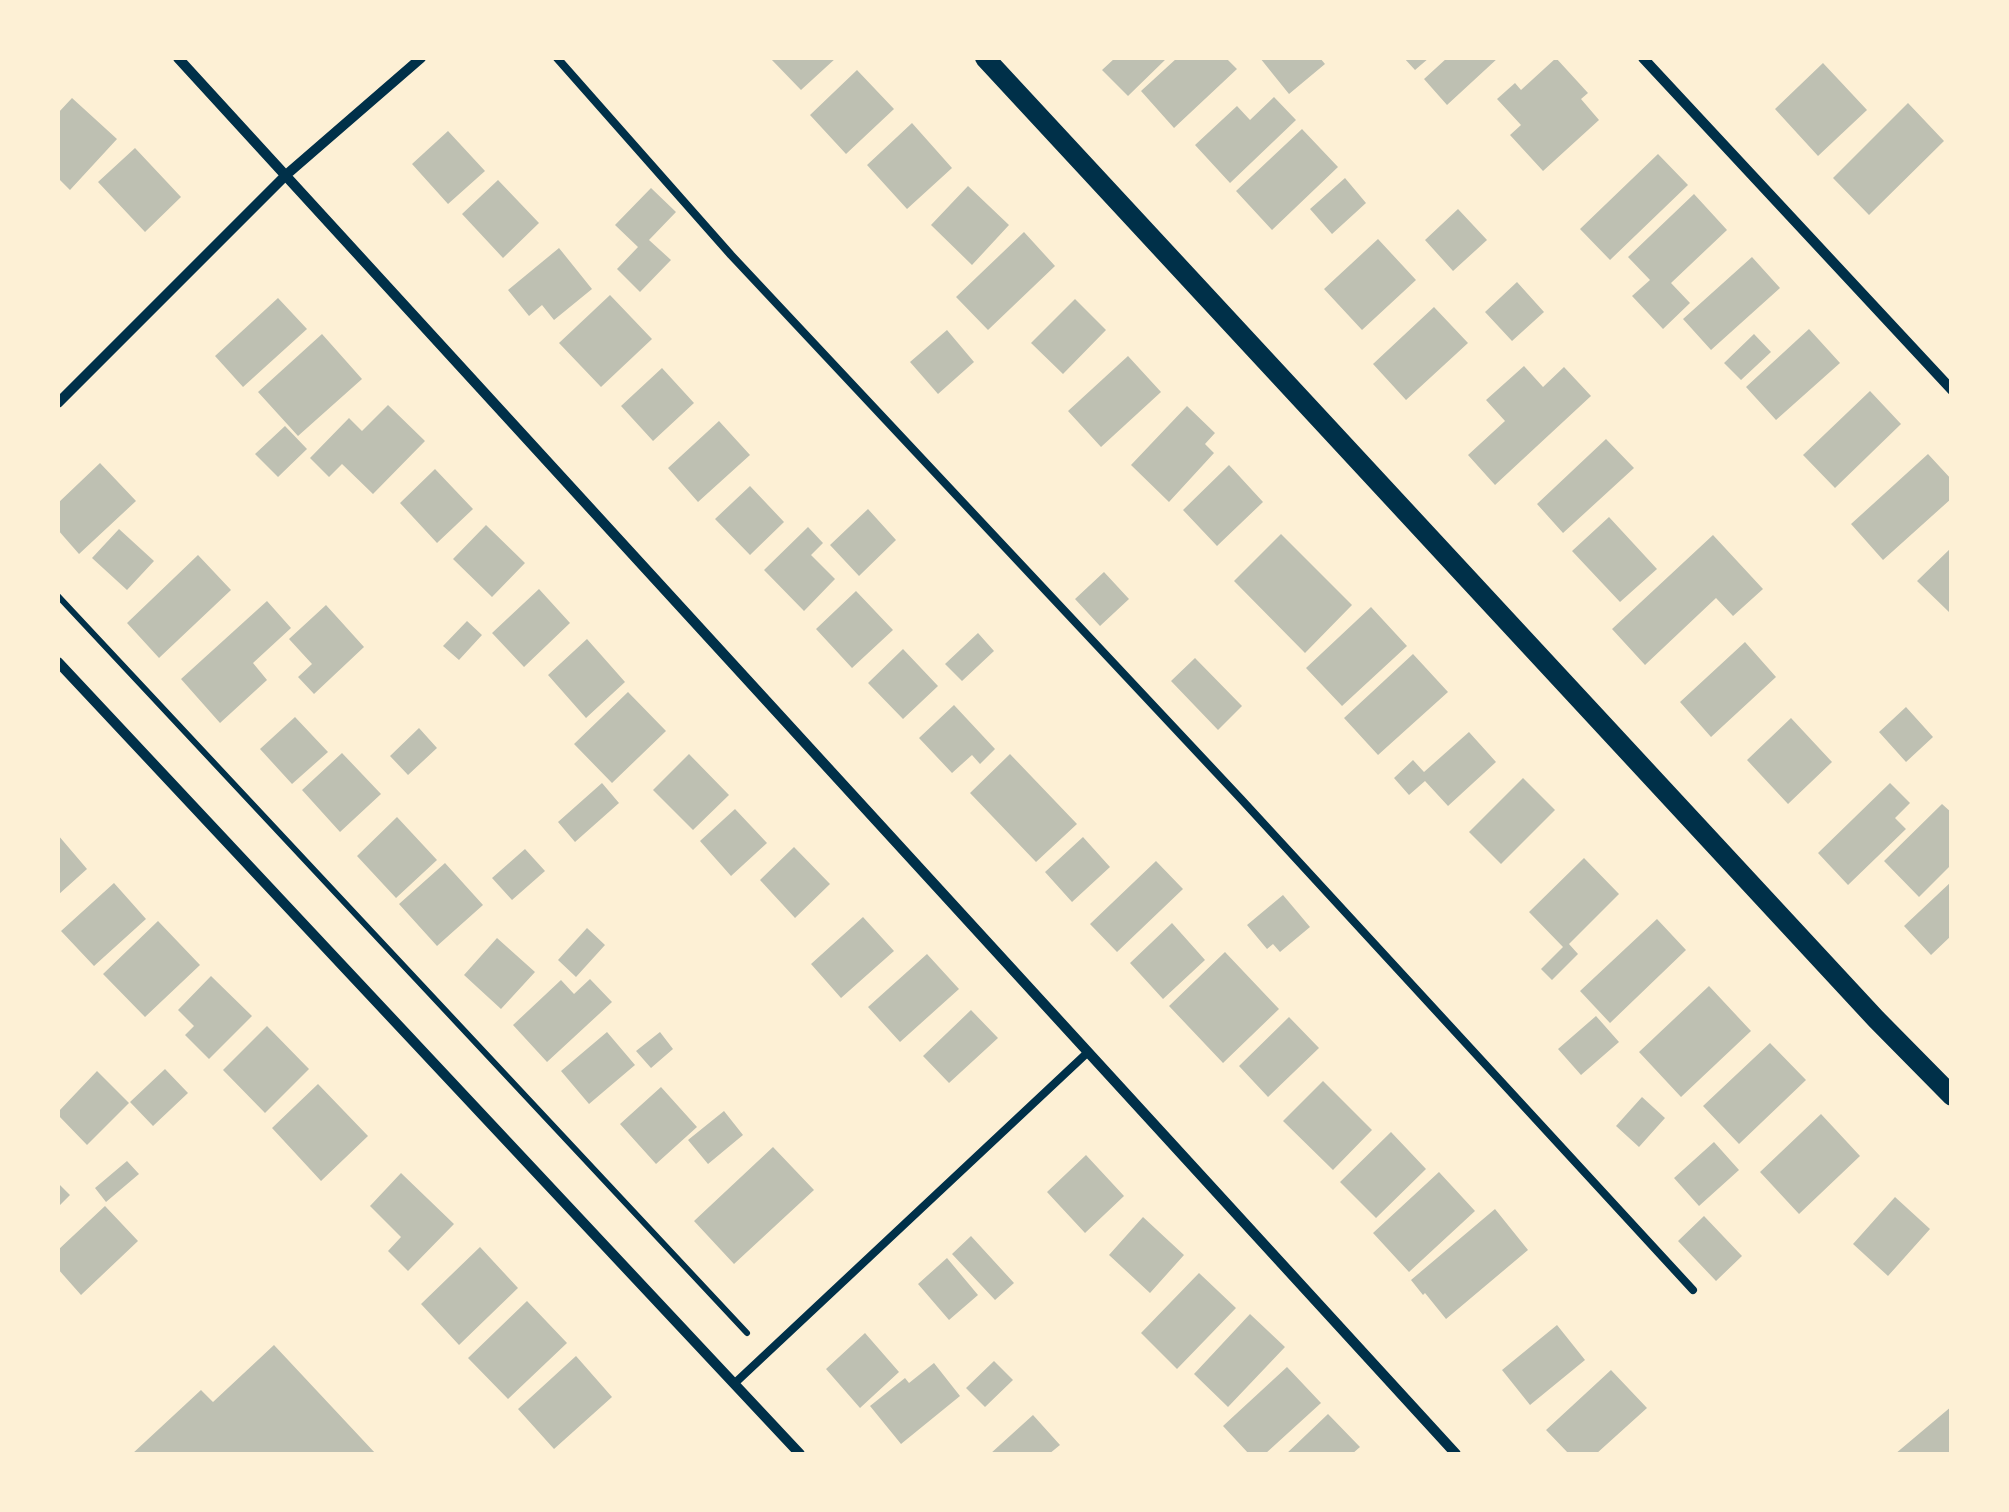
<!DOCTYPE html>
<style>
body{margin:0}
#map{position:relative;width:2009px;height:1512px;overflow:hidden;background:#fdf0d5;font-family:"Fira Sans",sans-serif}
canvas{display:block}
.frame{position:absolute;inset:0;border:60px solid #fdf0d5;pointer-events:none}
</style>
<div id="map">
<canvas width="2009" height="1512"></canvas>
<div class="frame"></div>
</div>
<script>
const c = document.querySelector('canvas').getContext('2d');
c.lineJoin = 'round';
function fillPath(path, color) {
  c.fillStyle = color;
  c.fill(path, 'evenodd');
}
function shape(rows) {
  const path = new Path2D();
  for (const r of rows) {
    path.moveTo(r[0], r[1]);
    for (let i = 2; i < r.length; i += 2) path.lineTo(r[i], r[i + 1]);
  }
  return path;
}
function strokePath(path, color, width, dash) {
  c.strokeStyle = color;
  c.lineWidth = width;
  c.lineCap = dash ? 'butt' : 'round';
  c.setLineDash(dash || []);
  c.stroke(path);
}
const building = shape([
 [770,58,836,58,801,90],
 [1115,58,1167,58,1128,96,1102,70],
 [1177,58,1226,58,1237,69,1174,128,1141,91],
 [1260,58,1320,58,1325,64,1289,94],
 [1404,58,1429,58,1415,70],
 [1447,58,1498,58,1447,105,1424,79],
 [1556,58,1588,93,1581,99,1599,120,1543,171,1510,135,1521,125,1497,99,1515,83,1521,90],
 [1823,63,1867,110,1818,156,1775,109],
 [857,70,894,109,846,154,810,115],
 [1274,97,1296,120,1230,183,1195,145,1237,106,1250,120],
 [72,98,117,139,70,190,58,178,58,113],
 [1908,103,1944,141,1869,215,1833,178],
 [912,123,952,168,907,209,867,165],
 [1302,129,1338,167,1272,230,1236,191],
 [448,131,485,171,448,204,412,164],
 [135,148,181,197,145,232,98,182],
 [1658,154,1688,185,1610,260,1580,229],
 [1345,178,1366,203,1332,234,1310,209],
 [498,180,539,223,503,258,462,214],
 [968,186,1009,225,972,265,931,225],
 [651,188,676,212,649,240,671,260,640,292,617,269,638,247,615,225],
 [1694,194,1727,230,1671,283,1690,303,1663,329,1632,296,1650,280,1628,257],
 [1458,209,1487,240,1453,271,1425,240],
 [1024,232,1055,266,988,330,956,297],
 [1378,239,1416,280,1362,330,1324,289],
 [559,248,592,289,554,320,542,305,529,316,508,290],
 [1752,257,1780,288,1711,350,1683,319],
 [1517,282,1544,312,1512,341,1485,312],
 [610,295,652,339,601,387,559,343],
 [278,298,307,329,243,387,215,356],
 [1075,299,1106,330,1063,374,1031,343],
 [1434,307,1468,343,1406,400,1373,364],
 [1809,329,1840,363,1776,420,1746,387],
 [947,330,974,362,938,394,910,362],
 [322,334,362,379,298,436,258,392],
 [1754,334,1771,352,1741,380,1724,363],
 [1128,356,1161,392,1101,447,1068,411],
 [1524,366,1543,387,1564,367,1591,396,1495,485,1468,455,1505,421,1486,400],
 [662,368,694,403,653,441,621,406],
 [1870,391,1901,424,1835,488,1803,455],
 [388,405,425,441,373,494,342,464,329,477,310,458,349,418,362,431],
 [1187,406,1215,433,1205,444,1214,453,1169,502,1131,465],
 [719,421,750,455,698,502,668,468],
 [285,426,307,449,278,477,255,454],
 [1606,439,1634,468,1563,533,1537,504],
 [1928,454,1952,480,1952,498,1883,560,1851,524],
 [100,463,136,501,79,554,58,530,58,503],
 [1229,465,1263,502,1217,546,1183,510],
 [435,469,473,509,437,543,400,503],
 [750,486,784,522,750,555,715,519],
 [868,509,896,540,859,576,830,545],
 [1609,517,1657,569,1620,602,1572,551],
 [486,525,525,563,492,597,453,559],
 [808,527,823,543,811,555,835,579,804,611,764,570],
 [119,529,154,561,127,590,92,558],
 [1281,534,1352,605,1305,653,1234,581],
 [1713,535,1763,589,1733,616,1716,598,1645,665,1612,629],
 [1952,547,1952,612,1950,613,1917,581],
 [198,555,231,590,159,658,127,623],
 [1104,572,1129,599,1100,626,1075,599],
 [539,589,570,623,524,667,492,633],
 [856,591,893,630,852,668,816,629],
 [267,601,291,628,253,663,267,680,220,723,181,679],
 [326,605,364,647,314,694,298,677,312,664,289,639],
 [1371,607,1407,646,1342,706,1306,668],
 [467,621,482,635,459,660,443,646],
 [978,633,994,651,962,681,945,664],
 [587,639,625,682,586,718,548,675],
 [1745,642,1776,677,1711,737,1680,702],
 [903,649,938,686,903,719,868,683],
 [1413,654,1448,692,1378,755,1344,718],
 [1195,658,1242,706,1218,730,1171,681],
 [628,692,666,731,612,783,574,744],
 [954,705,995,749,980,764,972,755,952,773,919,738],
 [1906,707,1933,737,1906,762,1879,732],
 [295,717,328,752,292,784,260,749],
 [1791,718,1832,762,1788,804,1747,760],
 [419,728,437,748,408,775,390,756],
 [1469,732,1496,762,1448,806,1425,781,1409,795,1394,778,1413,760,1424,772],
 [342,753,381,794,340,832,302,790],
 [689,754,729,795,693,830,653,790],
 [1010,754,1077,824,1036,862,970,793],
 [1523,778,1555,810,1501,864,1469,832],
 [602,783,619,803,575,842,558,822],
 [1890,783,1910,803,1895,818,1906,829,1848,885,1818,853],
 [1942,804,1952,813,1952,864,1919,897,1884,861],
 [735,809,767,843,731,876,700,841],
 [397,817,437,860,396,898,357,856],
 [58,835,87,869,58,895],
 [1083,837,1110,867,1072,902,1045,872],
 [794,847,830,884,795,918,760,880],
 [525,849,545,871,512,900,492,878],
 [1584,858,1619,894,1569,944,1578,954,1552,980,1541,969,1563,947,1529,912],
 [1156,861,1183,889,1117,952,1090,924],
 [445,863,483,905,437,946,399,904],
 [1952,881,1952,935,1931,955,1904,926],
 [114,883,146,919,94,966,61,931],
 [1283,895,1310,927,1280,952,1273,944,1267,949,1247,925],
 [863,917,894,951,841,998,811,964],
 [1657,919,1686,950,1610,1023,1580,991],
 [158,921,200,965,145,1017,103,974],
 [1172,923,1205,960,1163,999,1130,963],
 [587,928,605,945,576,977,558,960],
 [497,938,535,972,501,1009,464,975],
 [1225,952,1279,1009,1223,1063,1169,1006],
 [927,954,959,989,900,1042,868,1007],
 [211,976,252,1016,209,1059,185,1035,194,1026,178,1010],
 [590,979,612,1002,547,1062,513,1025,561,980,574,994],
 [1709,986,1751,1031,1681,1097,1639,1052],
 [971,1010,998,1038,949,1083,923,1056],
 [1596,1016,1619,1042,1581,1075,1558,1049],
 [1289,1017,1319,1048,1268,1097,1239,1066],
 [267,1026,309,1069,265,1113,223,1070],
 [607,1032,635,1065,589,1104,561,1071],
 [660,1032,673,1049,651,1068,636,1051],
 [1770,1043,1806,1080,1739,1144,1703,1106],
 [165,1069,188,1093,153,1126,130,1102],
 [97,1071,129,1103,87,1145,58,1115,58,1112],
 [1323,1081,1372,1130,1333,1170,1283,1121],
 [318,1084,368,1136,321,1181,272,1128],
 [661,1087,697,1127,656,1164,620,1124],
 [1642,1097,1665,1118,1639,1147,1616,1126],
 [724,1111,743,1135,708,1164,688,1140],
 [1821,1114,1860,1156,1799,1214,1760,1172],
 [1391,1132,1426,1169,1376,1218,1340,1182],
 [1714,1142,1739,1170,1699,1206,1674,1178],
 [773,1147,814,1190,734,1264,694,1221],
 [1086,1155,1124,1196,1085,1233,1047,1192],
 [127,1161,139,1174,106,1202,95,1188],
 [1439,1172,1475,1211,1409,1272,1373,1233],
 [401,1173,454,1224,408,1271,388,1251,401,1237,370,1206],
 [58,1183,70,1195,58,1207],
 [1895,1197,1930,1229,1888,1276,1853,1244],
 [105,1206,138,1241,81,1295,58,1269,58,1250],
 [1495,1209,1528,1250,1446,1319,1425,1293,1423,1295,1411,1280],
 [1704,1216,1742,1256,1716,1281,1678,1241],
 [1143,1217,1184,1255,1150,1293,1109,1255],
 [971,1236,1014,1283,995,1300,952,1254],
 [480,1247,518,1288,459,1345,421,1304],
 [947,1258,978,1295,949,1320,918,1284],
 [1199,1273,1236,1308,1177,1369,1141,1333],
 [527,1301,567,1343,508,1399,468,1358],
 [1250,1314,1285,1347,1228,1407,1194,1374],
 [1557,1325,1585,1360,1530,1405,1502,1370],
 [865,1333,899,1372,860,1408,826,1369],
 [274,1345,376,1454,132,1454,201,1390,213,1402],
 [576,1356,612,1397,554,1449,518,1409],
 [994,1361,1013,1380,985,1407,966,1388],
 [934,1363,960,1396,901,1444,870,1406,905,1378,909,1383],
 [1287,1367,1321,1403,1265,1454,1249,1454,1223,1426],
 [1611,1370,1647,1408,1596,1454,1569,1454,1546,1430],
 [1952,1406,1952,1454,1895,1454],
 [1328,1414,1360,1447,1352,1454,1286,1454],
 [1033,1415,1060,1445,1049,1454,990,1454]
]);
const path = shape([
 [58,596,747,1333]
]);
const service = shape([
 [557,58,731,255,1241,799,1693,1290],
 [735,1383,1087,1053]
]);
const minor = shape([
 [178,58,1456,1454],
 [1643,58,1952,390],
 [58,403,286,175,421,58],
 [58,662,800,1454]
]);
const secondary = shape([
 [985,58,1876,1019,1952,1096]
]);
fillPath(building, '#bec0b2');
strokePath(path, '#003049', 6);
strokePath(service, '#003049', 8);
strokePath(minor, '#003049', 10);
strokePath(secondary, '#003049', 20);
</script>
